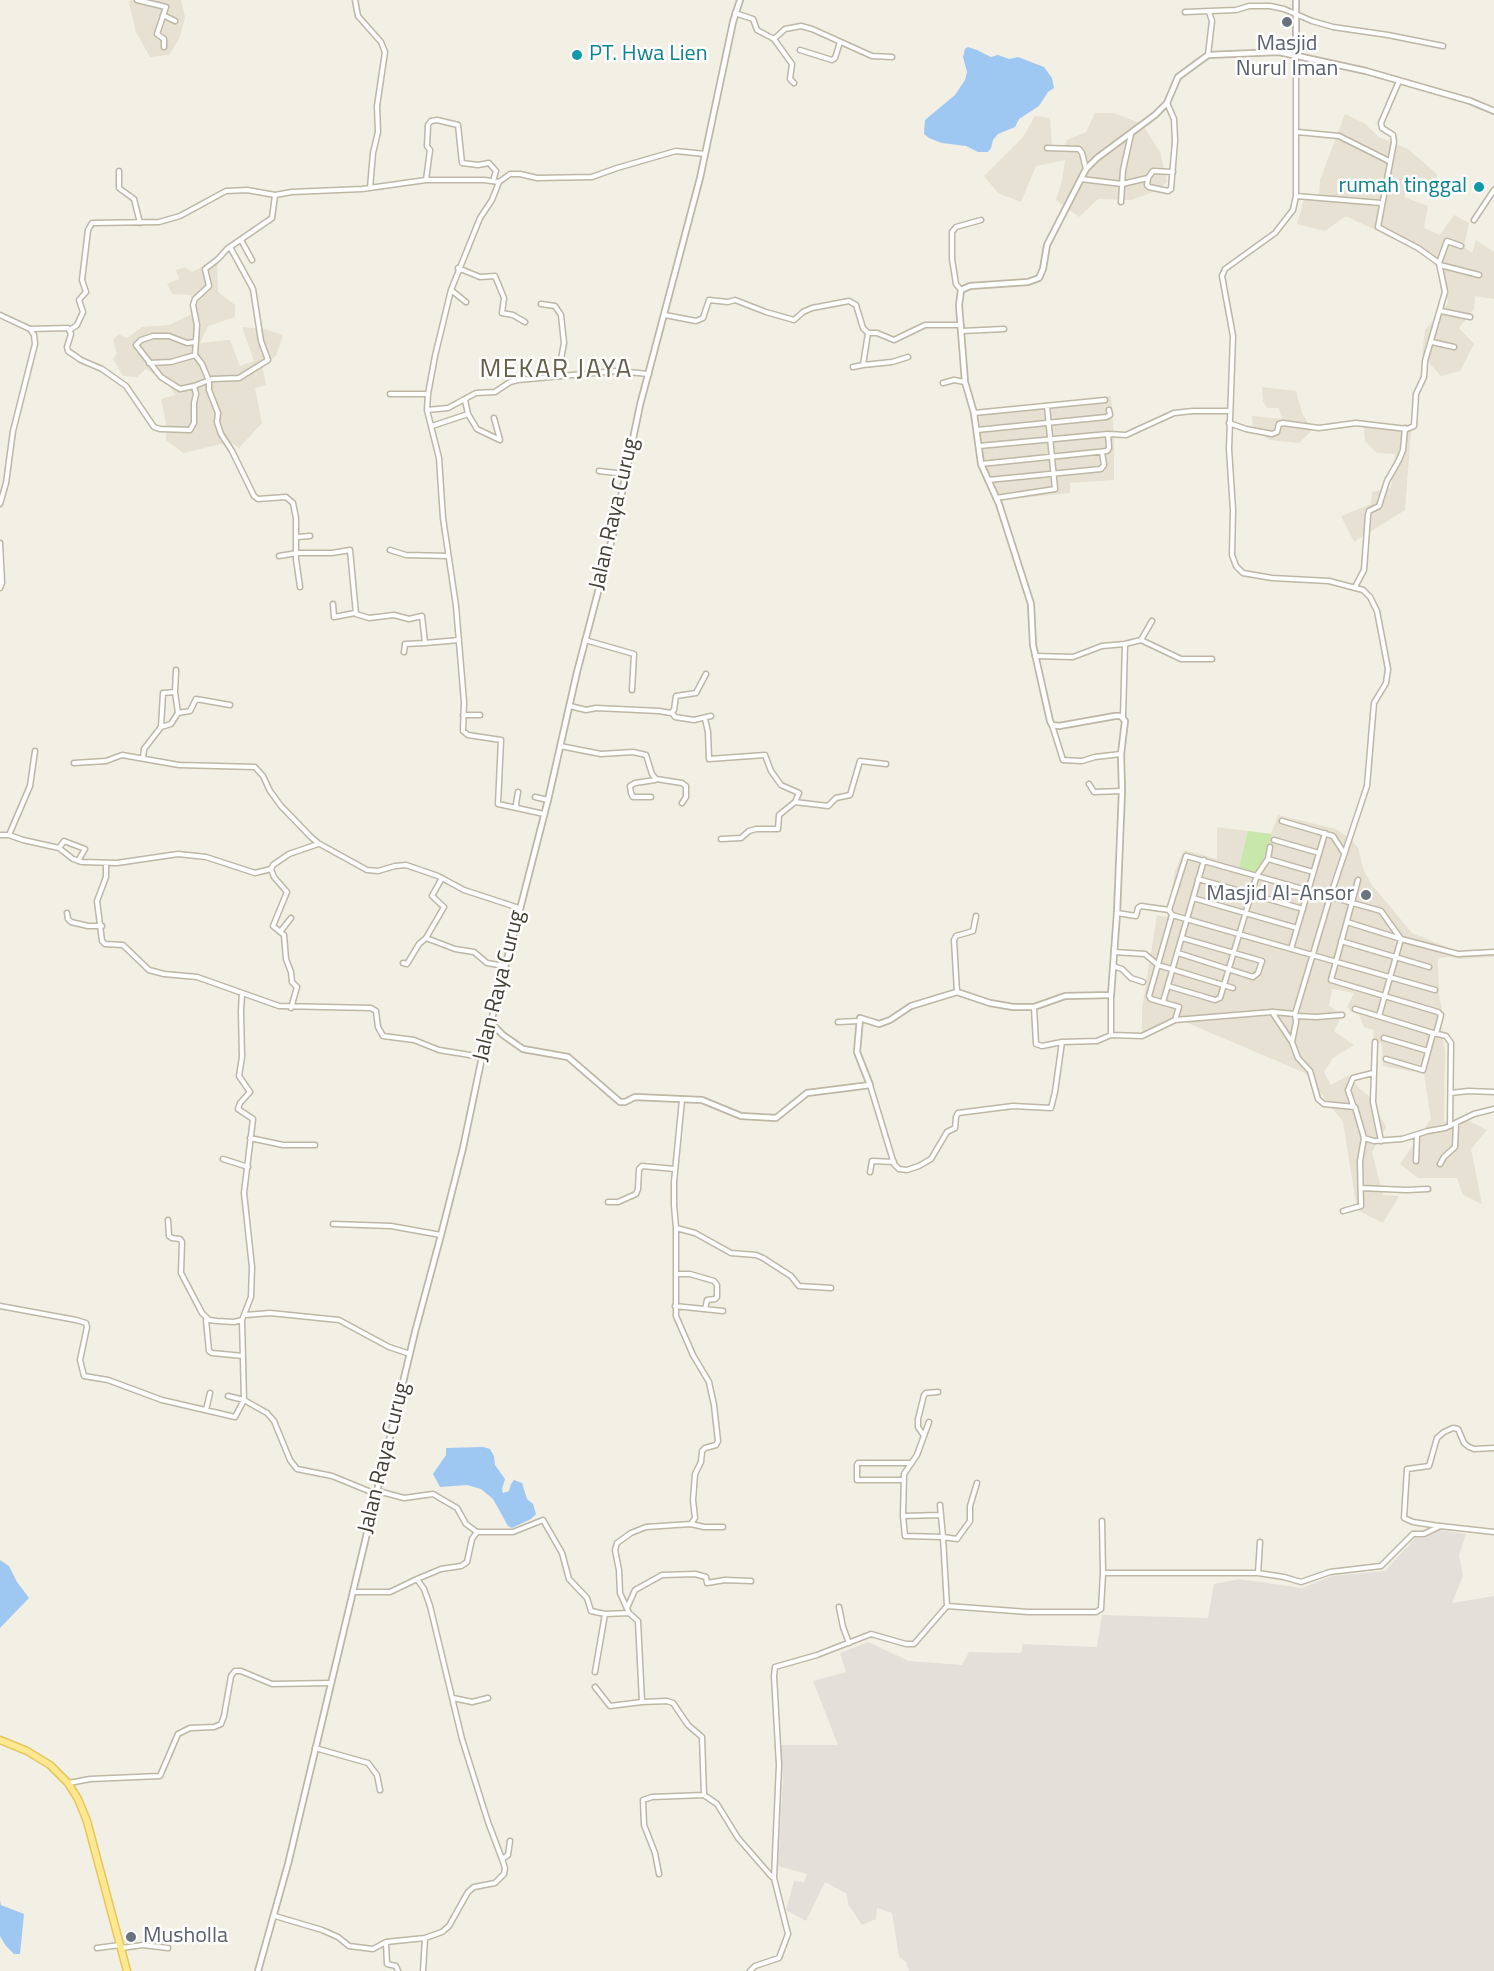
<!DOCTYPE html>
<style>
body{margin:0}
canvas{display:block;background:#f2efe4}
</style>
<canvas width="1494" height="1971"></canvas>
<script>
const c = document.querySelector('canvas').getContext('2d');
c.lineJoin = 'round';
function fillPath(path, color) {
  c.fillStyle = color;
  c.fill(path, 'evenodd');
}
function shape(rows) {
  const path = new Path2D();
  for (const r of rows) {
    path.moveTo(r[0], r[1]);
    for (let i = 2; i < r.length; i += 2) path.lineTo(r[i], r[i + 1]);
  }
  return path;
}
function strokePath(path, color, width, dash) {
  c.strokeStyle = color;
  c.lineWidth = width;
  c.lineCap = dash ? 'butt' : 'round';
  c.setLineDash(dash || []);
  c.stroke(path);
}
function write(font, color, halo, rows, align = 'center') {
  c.font = font + ' "Titillium Web",sans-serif';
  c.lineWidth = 5;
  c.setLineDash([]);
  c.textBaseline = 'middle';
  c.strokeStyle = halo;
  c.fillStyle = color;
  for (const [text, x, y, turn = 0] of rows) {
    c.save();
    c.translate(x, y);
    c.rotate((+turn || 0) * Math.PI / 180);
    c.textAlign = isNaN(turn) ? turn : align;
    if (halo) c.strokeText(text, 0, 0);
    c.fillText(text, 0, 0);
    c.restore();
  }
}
const residential = shape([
 [130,0,181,0,185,17,180,37,169,55,150,57,136,32,129,3],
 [1095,113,1114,113,1142,124,1160,152,1167,182,1156,191,1131,200,1098,199,1079,217,1056,200,1062,181,1065,160,1036,166,1021,202,998,193,984,176,1023,137,1035,116,1050,118,1052,148,1063,151,1067,140,1086,132],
 [1345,114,1364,123,1379,137,1408,149,1437,174,1436,190,1412,178,1404,197,1428,206,1424,228,1440,235,1454,215,1469,223,1464,247,1472,253,1476,240,1494,252,1494,299,1475,296,1474,309,1459,328,1474,344,1460,371,1441,376,1422,355,1425,330,1448,303,1444,280,1429,256,1346,216,1325,231,1297,224,1304,199,1319,198,1320,180],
 [217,259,218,292,235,305,235,317,208,326,200,343,230,340,240,366,254,361,242,327,265,329,283,335,276,356,262,365,266,385,255,388,262,423,239,448,230,442,183,453,166,440,166,422,161,399,175,395,168,383,146,369,137,377,123,376,113,359,117,353,113,341,118,334,127,338,142,327,169,325,194,313,191,295,172,294,167,284,179,279,176,270,185,267,192,272],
 [1262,387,1296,391,1302,413,1312,430,1299,443,1270,440,1253,430,1252,416,1282,419,1279,408,1267,408,1263,401],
 [1111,396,1114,438,1114,480,1070,483,1070,493,1001,500,987,478,984,469,979,411],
 [1364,427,1411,431,1405,510,1354,542,1341,516,1371,504,1372,492,1391,488,1395,454,1377,453,1365,441],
 [1278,815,1336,829,1352,840,1358,848,1364,871,1372,885,1412,933,1457,951,1494,950,1494,957,1460,959,1450,957,1439,958,1438,961,1439,995,1442,1010,1440,1019,1445,1052,1444,1122,1467,1120,1487,1130,1471,1149,1482,1204,1463,1195,1457,1178,1418,1178,1400,1164,1431,1119,1424,1074,1383,1066,1382,1044,1373,1040,1374,1030,1364,1027,1359,1015,1349,1011,1350,1009,1347,1008,1354,993,1332,989,1329,1006,1342,1014,1334,1031,1354,1045,1333,1058,1324,1072,1331,1085,1349,1075,1359,1088,1371,1098,1386,1127,1372,1152,1383,1195,1399,1196,1383,1223,1357,1210,1343,1122,1305,1073,1176,1018,1173,1019,1154,1032,1142,1034,1142,1009,1157,915,1167,917,1175,871,1183,852,1185,850,1217,859,1217,827,1271,834]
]);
const industrial = shape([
 [1440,1530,1466,1534,1459,1555,1463,1576,1452,1603,1494,1596,1494,1971,909,1971,906,1962,899,1957,892,1913,877,1908,876,1919,862,1925,848,1904,847,1894,825,1882,806,1921,786,1910,794,1881,804,1882,807,1874,778,1866,783,1780,781,1745,838,1745,813,1681,846,1672,840,1653,868,1642,909,1661,962,1665,969,1652,1021,1653,1023,1644,1097,1647,1102,1615,1208,1618,1214,1584,1239,1579,1302,1588,1332,1576,1385,1571,1415,1538,1425,1538]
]);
const green = shape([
 [1248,831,1272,834,1258,875,1239,869]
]);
const water = shape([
 [968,47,977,50,991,57,998,55,1009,59,1018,57,1044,67,1052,78,1054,88,1048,92,1039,106,1019,119,1015,127,998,134,993,140,991,148,988,152,978,152,966,146,942,143,929,138,924,134,925,120,955,95,965,80,967,72,963,57,965,49],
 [483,1447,490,1449,494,1456,495,1465,505,1479,502,1489,503,1493,509,1491,511,1484,514,1480,522,1483,527,1499,533,1504,536,1514,531,1519,512,1528,508,1526,493,1499,481,1489,467,1485,440,1487,433,1474,446,1455,446,1448],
 [0,1560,9,1566,17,1582,29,1598,0,1628],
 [0,1900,1,1905,24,1914,20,1954,14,1954,6,1946,0,1936]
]);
const minor = shape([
 [137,0,166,7,157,34,164,39,164,47],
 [355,0,358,16,381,42,385,52,377,106,378,132,373,153,370,188],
 [1185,12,1236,10,1249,6,1270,6,1284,9,1312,21,1333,27,1388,35,1443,46],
 [735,13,753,19,757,30,774,39,785,29,801,26,812,29,872,56,892,57],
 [163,15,175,21],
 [774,39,792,64,790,79,794,83],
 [800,50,832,60,835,58,840,42],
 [1208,55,1212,21,1209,12],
 [1297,132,1339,136,1389,161],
 [1047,148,1079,149,1082,153,1086,169],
 [119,171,119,188,134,199,140,223],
 [1148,178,1147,185,1149,187,1168,191,1171,189,1175,141,1174,119,1167,103],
 [1081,179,1122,184,1148,178,1153,171,1173,172],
 [426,180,430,150,427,146,428,125,431,121,437,120,458,125,462,163,478,165,489,163,496,171,493,181],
 [275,195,272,218,227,249,218,259,205,269,209,286,195,299,193,305,197,325,195,355,202,364,209,381,209,390,218,413,217,422,221,434,232,451,254,496,258,499,286,497,293,503,296,518,296,559,300,587],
 [1296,196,1381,203],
 [1121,202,1123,170,1131,134],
 [1474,220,1494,190],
 [241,240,252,260],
 [1439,263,1447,241,1461,246],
 [1440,265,1479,275],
 [458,268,480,277,495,276,504,298,502,313,513,315,525,322],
 [451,290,466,302],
 [961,290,956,284,952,259,952,232,956,227,981,220],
 [541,304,555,306,561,315,564,343,558,375],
 [1441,311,1470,317],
 [0,315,30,329,34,335,35,344,13,431,6,483,0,504],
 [665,315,696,321,703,318,709,300,728,302,735,300,766,312,794,320,803,312,812,308,849,301,856,305,863,328,868,333],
 [30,329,68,328,71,334,67,347,68,351,81,360,102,369,126,386,154,427,160,429,190,430,194,423,194,403,196,394,194,386,212,379,239,378,268,360,261,341,253,289,230,247],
 [70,330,77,325,83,312,79,300,86,292,82,280,88,230,92,223,159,222,180,216,226,191,247,190,275,195,292,192,362,189,426,180,484,180,499,182],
 [962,331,1004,329],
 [1432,342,1454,347],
 [908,357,892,362,863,365,868,333,877,333,894,340,925,325,961,325],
 [149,363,171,362,195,355],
 [853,367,863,365],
 [943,383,954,380,965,382],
 [194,386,180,389,161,377,136,345,141,340,153,336,169,336,187,343,195,342],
 [390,394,428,394],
 [465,400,468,414],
 [427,410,448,408,476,393,495,392,510,382,518,380,616,371,649,374],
 [974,413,1105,400],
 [1229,423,1246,429,1272,434,1277,432,1279,424,1283,423,1319,428,1356,423,1407,429,1414,426,1416,394,1424,377,1425,361,1445,292,1439,263,1418,248,1378,227,1394,142,1393,135,1382,128,1381,123,1399,81],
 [432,426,468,414,477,429,500,440,494,418],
 [977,430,1106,417,1110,415,1109,410],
 [979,446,1108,434,1126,435,1174,413,1193,411,1229,411],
 [981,464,1107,451,1109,448,1108,434],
 [599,471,625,474],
 [988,480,1101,469,1104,465,1102,452],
 [996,498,1055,489,1047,406],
 [297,537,310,536],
 [0,543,2,583,0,588],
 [390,550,406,555,448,556],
 [279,556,297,553,332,553,350,550,356,614,369,618,394,615,409,619,422,616,425,643,459,640],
 [1355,587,1364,570,1368,515,1369,511,1379,506,1387,481,1399,460,1403,450,1405,428],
 [333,604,334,617,355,613],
 [585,640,634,654,632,690],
 [1141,640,1181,659,1212,659],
 [404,652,405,644,425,643],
 [1035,656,1073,657,1102,646,1125,644],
 [570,706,586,710,596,708,659,711,671,713,674,710,676,696,696,693,706,674],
 [178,713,190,711,196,699,230,705],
 [672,713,675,717,694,720,711,716],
 [463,715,480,715],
 [1123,717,1125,644,1141,640,1152,621],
 [705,719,708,732,709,759,765,755,771,771,781,785,799,793,795,802,779,815,778,829,756,829,749,831,741,838,721,839],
 [1052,725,1063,760,1082,761,1095,757,1121,754],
 [161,727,171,724,178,713,175,692,176,670],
 [560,746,601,754,633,752,646,755,652,774,656,779,682,783,686,786,686,797,682,803],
 [143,758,144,749,161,727,163,693,175,692],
 [74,763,106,761,122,755,179,765,255,767,263,776,270,791,281,806,311,837,318,843,367,870,378,871,395,866,406,865,438,876,464,890,519,908],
 [1089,784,1094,792,1122,791],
 [518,792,516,804,517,808,544,814],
 [535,797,548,800],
 [651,797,633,797,631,793,630,786,635,783,655,780],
 [795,802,828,806,836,798,850,795,860,761,886,764],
 [517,808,498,804,501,740,468,735,463,731,464,702,456,606,443,518,439,458,427,410,428,394,435,356,451,290,480,218,492,200,499,182,510,174,520,174,537,178,592,177,617,168,676,151,705,154],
 [1282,821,1333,836,1344,853],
 [0,835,9,835,23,840,59,848,73,859,82,862,117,863,178,854,206,857,255,873,271,869],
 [9,835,30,786,35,751],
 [1274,840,1319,853],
 [59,848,64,841,85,849,78,861],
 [1268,859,1313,872],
 [106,863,106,877,97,901,102,941,105,944,123,945,149,970,164,974,197,977,279,1006,371,1008,376,1011,378,1027,383,1036,414,1040,439,1050,482,1057],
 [442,878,432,896,444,907,426,938,455,949,474,952,487,963,505,966],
 [1198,879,1303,909],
 [1358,880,1331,980,1438,1012,1441,1015,1436,1034],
 [1193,898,1297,928],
 [67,913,68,919,71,922,88,926,102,926],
 [1117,913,1136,916,1138,908,1141,906,1169,910],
 [1172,915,1435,990],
 [1347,922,1401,939,1379,1016],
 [280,932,291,918],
 [1341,941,1429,967],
 [1291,949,1325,833],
 [1114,952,1145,954,1158,965,1233,988],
 [1178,953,1253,977,1258,973,1262,961,1182,938],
 [403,963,407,964,419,944,426,938],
 [1113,966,1122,969,1131,978,1143,982],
 [1168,986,1215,1000,1220,998,1257,875,1268,859,1270,847],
 [957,992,954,940,956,936,973,931,976,916],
 [242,993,241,1011,242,1057,239,1076,250,1092,240,1103,238,1109,253,1119,244,1193,252,1267,251,1297,242,1320,244,1400,267,1413,274,1421,290,1460,297,1469,332,1476,376,1494],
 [1163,1002,1204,860],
 [1034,1007,1036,1044,1042,1046,1062,1042],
 [291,1008,297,987,292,982,291,972,286,959,284,935,273,926,287,892,274,877,271,869,273,865,289,854,318,844],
 [1355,1009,1433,1033,1423,1070,1386,1059],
 [1273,1012,1295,1014],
 [1297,1016,1316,1017,1342,1015],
 [1175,1020,1179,1007,1151,999,1149,996,1172,915,1169,910,1186,856,1381,911,1401,939,1458,954,1494,952],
 [838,1022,859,1021],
 [1434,1033,1446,1036,1451,1043,1450,1126],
 [1111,1035,1111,995],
 [1384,1038,1428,1051],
 [1292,1042,1296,1022,1295,1014,1330,897,1367,786,1374,703,1386,683,1388,669,1377,611,1370,597,1363,590,1329,581,1272,578,1243,573,1236,566,1232,555,1233,510,1229,449,1233,336,1222,276,1225,269,1275,233,1293,210,1296,196,1296,56],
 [1375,1042,1373,1102,1381,1141],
 [870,1085,894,1164,899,1169,907,1170,919,1166,931,1159,947,1132,955,1128,956,1117,958,1113,1013,1106,1051,1108,1055,1092,1062,1042,1097,1041,1111,1035,1142,1036,1175,1020,1272,1012,1292,1042,1298,1058,1310,1071,1318,1099,1324,1104,1355,1107,1364,1138,1374,1141,1402,1139,1428,1131,1445,1128,1474,1114,1494,1109],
 [1451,1093,1468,1091,1494,1092],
 [682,1100,674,1182,674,1205,676,1228,676,1316,693,1355,709,1382,714,1405,718,1441,716,1445,705,1448,702,1451,701,1462,695,1474,693,1500,695,1518,691,1524,646,1527,631,1533,617,1543,615,1550,619,1570,620,1593,629,1613,638,1621,642,1702,667,1701,673,1703,688,1725,702,1737,704,1795,717,1804,738,1838,772,1877,774,1878],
 [1353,1105,1348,1090,1353,1078,1373,1073],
 [250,1138,283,1145,315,1145],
 [223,1159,248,1167],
 [1416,1161,1417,1135],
 [1440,1164,1444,1157,1455,1147,1456,1123],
 [870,1172,872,1161,894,1162],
 [1361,1188,1406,1190,1428,1189],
 [608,1202,618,1202,636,1194,638,1189,639,1169,642,1166,675,1169],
 [1343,1211,1361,1206,1360,1161,1364,1138],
 [168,1220,169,1236,172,1238,180,1239,182,1242,181,1273,202,1313,209,1320,217,1321,234,1322,242,1320],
 [333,1224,391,1226,441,1235],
 [676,1228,695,1233,731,1253,756,1255,763,1258,791,1276,799,1286,831,1288],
 [676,1274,690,1274,714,1281,717,1285,717,1297,715,1299,707,1300,705,1309],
 [0,1306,76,1320,86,1323,87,1327,80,1360,84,1376,108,1380,162,1400,235,1417,244,1400,228,1396],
 [675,1306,723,1311],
 [246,1315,270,1313,339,1320,389,1347,410,1354],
 [208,1320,206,1320,209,1351,212,1353,243,1356],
 [206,1410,210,1393],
 [924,1436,918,1427,918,1419,924,1395,926,1393,938,1392],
 [903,1480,857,1480,857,1465,858,1463,911,1463],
 [378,1491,404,1498,433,1494,457,1508,466,1524,477,1532,513,1532,543,1520,562,1553,569,1579,587,1598,591,1611,605,1614,629,1613],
 [940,1505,943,1537,957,1539,970,1521,970,1506,977,1483],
 [903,1516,941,1515],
 [1102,1521,1103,1573],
 [691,1524,704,1527,723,1527],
 [1439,1526,1413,1522,1404,1518,1407,1469,1429,1466,1437,1438,1444,1432,1453,1428,1458,1429,1464,1443,1469,1447,1474,1449,1494,1448],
 [1258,1573,1260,1542],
 [417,1579,441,1569,461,1566,467,1562,472,1539,477,1532],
 [947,1606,1028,1612,1096,1612,1101,1609,1103,1573,1258,1573,1284,1577,1301,1582,1330,1572,1381,1566,1413,1534,1424,1534,1440,1526,1494,1532],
 [839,1607,843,1627,849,1643],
 [627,1608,635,1590,662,1575,695,1574,706,1577,707,1583,725,1580,751,1581],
 [595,1672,605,1614],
 [595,1687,610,1706,642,1702],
 [453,1698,472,1702,488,1698],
 [315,1748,368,1763,377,1775,380,1790],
 [69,1783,90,1779,160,1776,178,1734,190,1728,214,1727,221,1724,224,1716,231,1676,235,1671,241,1671,272,1684,331,1683],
 [502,1859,508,1855,510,1841],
 [659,1874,655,1853,644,1825,643,1800,652,1797,704,1795],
 [275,1916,322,1930,338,1937,349,1946,373,1949,386,1942,425,1938,442,1932,449,1926,468,1892,474,1887,495,1883,504,1874,505,1868,502,1859,488,1822,462,1739,430,1606,424,1589,417,1579,390,1592,354,1592],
 [386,1943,387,1964,396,1966,398,1971],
 [97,1948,120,1945],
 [121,1948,143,1945,168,1948],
 [423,1971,425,1938],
 [750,1971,755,1966,779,1958,788,1934,774,1878,779,1765,774,1676,775,1667,817,1655,871,1634,906,1644,914,1644,947,1606,943,1537,905,1536,903,1516,904,1474,917,1455,929,1422]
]);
const tertiary = shape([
 [1296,0,1296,56],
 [491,1023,503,1035,523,1049,568,1057,620,1102,625,1102,635,1097,702,1100,741,1116,776,1118,807,1093,870,1085,857,1052,860,1018,879,1024,890,1020,911,1006,957,992,990,1003,1013,1007,1034,1007,1065,996,1111,995,1117,913,1122,791,1121,754,1125,721,1121,716,1115,716,1059,726,1052,725,1050,721,1033,645,1031,604,999,504,981,464,974,413,965,382,959,305,961,290,970,286,1028,282,1039,278,1043,269,1047,245,1086,169,1097,158,1155,115,1167,103,1178,77,1208,55,1279,52,1366,71,1470,101,1494,111],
 [258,1971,288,1864,415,1332,441,1235,463,1148,482,1057,548,800,577,672,614,531,640,405,700,178,733,22,740,0]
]);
const primary = shape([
 [0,1740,27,1751,50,1765,68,1783,78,1799,87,1821,127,1971]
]);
const markers = [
 [1287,22,6,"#6b7280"],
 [577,55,6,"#0f9aa8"],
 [1479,187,6,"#0f9aa8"],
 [1366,895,6,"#6b7280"],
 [131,1937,6,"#6b7280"]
];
const worshipNames = [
 ["Masjid",1287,45],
 ["Nurul Iman",1287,70],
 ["Masjid Al-Ansor",1354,895,"right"],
 ["Musholla",143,1937,"left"]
];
const cultureNames = [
 ["PT. Hwa Lien",589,55],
 ["rumah tinggal",1467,187,"right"]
];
const streetNames = [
 ["Jalan Raya Curug",615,514,-77],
 ["Jalan Raya Curug",500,986,-76],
 ["Jalan Raya Curug",385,1458,-76]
];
const quarterNames = [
 ["MEKAR JAYA",556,371]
];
fillPath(residential, '#e6e1d2');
fillPath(industrial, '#e4e0d9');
fillPath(green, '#c8e8ab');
fillPath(water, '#9ec8f1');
strokePath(minor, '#beb7a6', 7);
strokePath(tertiary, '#beb7a6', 8);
strokePath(primary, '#e5c75f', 9);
strokePath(minor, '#fff', 4);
strokePath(tertiary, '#fff', 4.5);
strokePath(primary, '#ffe890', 6);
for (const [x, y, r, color] of markers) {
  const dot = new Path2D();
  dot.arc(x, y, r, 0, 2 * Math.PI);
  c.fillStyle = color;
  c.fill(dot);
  strokePath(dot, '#fff', 2);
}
write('22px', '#5b616d', '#fff', worshipNames);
write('22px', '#0d838f', '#fff', cultureNames, 'left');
write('22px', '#443f34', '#fff', streetNames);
c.letterSpacing = '1.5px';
write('26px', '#675e4b', '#fff', quarterNames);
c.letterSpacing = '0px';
</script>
